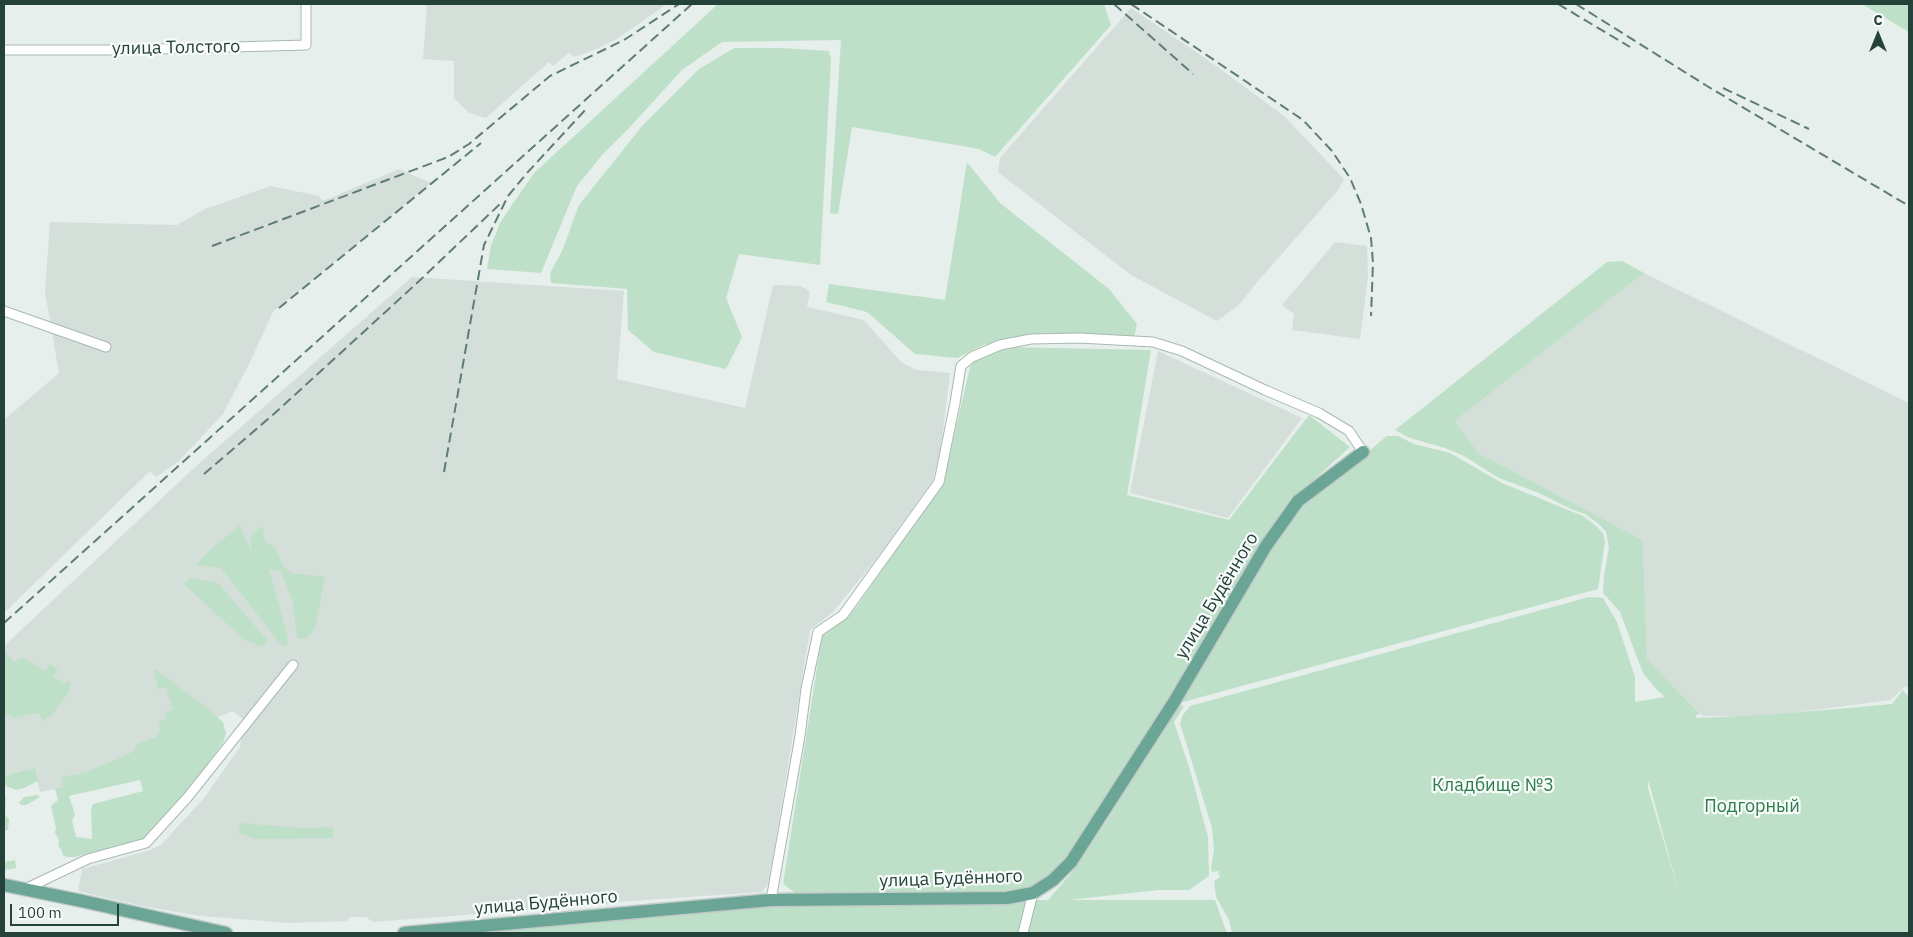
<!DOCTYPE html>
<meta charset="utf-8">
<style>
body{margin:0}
#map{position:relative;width:1913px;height:937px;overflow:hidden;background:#e6efeb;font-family:"IBM Plex Sans",sans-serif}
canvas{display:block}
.frame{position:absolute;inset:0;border:5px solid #24423a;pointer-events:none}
.north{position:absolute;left:1853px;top:10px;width:50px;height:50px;-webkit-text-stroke:4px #f7fbf9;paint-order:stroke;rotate:0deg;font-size:14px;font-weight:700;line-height:20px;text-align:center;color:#24423a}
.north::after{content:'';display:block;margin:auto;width:18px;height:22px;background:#24423a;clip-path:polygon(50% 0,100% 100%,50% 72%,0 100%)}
.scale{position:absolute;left:10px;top:904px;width:109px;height:22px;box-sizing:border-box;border:2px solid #24423a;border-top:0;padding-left:6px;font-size:15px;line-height:18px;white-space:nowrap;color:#24423a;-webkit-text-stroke:4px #f7fbf9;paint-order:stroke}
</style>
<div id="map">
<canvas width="1913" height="937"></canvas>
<div class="frame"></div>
<div class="north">С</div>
<div class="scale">100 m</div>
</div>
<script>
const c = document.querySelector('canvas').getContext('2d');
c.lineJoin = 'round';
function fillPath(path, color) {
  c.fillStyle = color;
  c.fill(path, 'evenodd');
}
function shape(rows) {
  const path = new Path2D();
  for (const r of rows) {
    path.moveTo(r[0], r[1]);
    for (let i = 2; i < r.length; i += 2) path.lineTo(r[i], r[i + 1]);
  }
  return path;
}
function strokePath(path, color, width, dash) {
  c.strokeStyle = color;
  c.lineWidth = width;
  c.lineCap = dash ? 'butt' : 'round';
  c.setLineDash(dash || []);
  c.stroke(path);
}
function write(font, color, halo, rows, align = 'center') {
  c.font = font + ' "IBM Plex Sans",sans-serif';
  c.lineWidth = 4.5;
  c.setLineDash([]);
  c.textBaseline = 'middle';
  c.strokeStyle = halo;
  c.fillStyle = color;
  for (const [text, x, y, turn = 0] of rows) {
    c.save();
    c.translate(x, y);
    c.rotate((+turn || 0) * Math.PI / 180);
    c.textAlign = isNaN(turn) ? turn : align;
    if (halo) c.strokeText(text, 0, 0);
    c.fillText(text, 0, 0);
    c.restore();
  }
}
const built = shape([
 [427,4,667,4,617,39,589,52,574,57,569,53,553,66,549,62,486,118,469,113,454,98,454,61,423,59],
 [1131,8,1215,65,1284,116,1344,179,1339,189,1258,281,1239,305,1217,321,1131,275,998,172,1000,158],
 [399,169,431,183,273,312,250,362,223,414,178,462,156,477,150,471,4,613,4,420,59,373,45,292,50,222,177,225,205,209,271,186,319,196,323,201],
 [1335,242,1367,246,1368,277,1360,339,1292,330,1294,314,1282,305],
 [1644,273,1909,403,1909,689,1906,686,1890,700,1770,716,1704,716,1700,714,1647,659,1643,540,1477,453,1455,421],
 [412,277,624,291,617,379,745,408,773,285,801,286,810,292,807,307,864,320,902,363,917,370,950,373,941,448,933,480,877,558,833,612,810,630,774,850,768,883,762,892,616,902,609,904,373,922,366,917,351,917,346,921,290,923,200,916,142,906,78,891,82,869,147,851,161,845,204,798,240,747,244,720,233,711,115,761,64,787,40,792,34,769,4,776,4,646,194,468],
 [1158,351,1302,418,1228,518,1130,493]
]);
const green = shape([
 [718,4,1104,4,1111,25,995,157,979,149,852,127,838,214,830,213,841,40,722,42,682,70,630,127,603,154,577,186,541,273,487,269,491,245,501,221,534,173],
 [1862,4,1909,4,1909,32,1897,25],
 [734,48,782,48,829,51,831,59,820,265,739,254,726,298,742,337,726,369,654,352,628,330,627,289,551,283,550,273,562,251,579,205,643,125,699,69],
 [967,162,1000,203,1109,289,1137,324,1134,338,1041,333,984,345,957,358,915,354,867,312,826,302,829,284,945,300],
 [1622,261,1644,273,1455,421,1478,453,1643,540,1647,659,1700,714,1695,715,1697,718,1779,714,1892,704,1903,690,1909,697,1909,933,1232,933,1229,920,1216,897,1214,881,1220,877,1218,871,1212,872,1211,868,1214,850,1212,828,1180,723,1183,715,1190,706,1589,597,1603,598,1617,622,1635,677,1635,702,1665,697,1657,690,1643,673,1620,612,1603,593,1604,576,1609,547,1606,532,1600,525,1585,514,1571,509,1539,493,1499,478,1464,456,1445,448,1410,438,1395,430,1607,262],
 [1648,782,1649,783,1679,893,1648,788],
 [1008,347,1151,350,1127,495,1229,520,1309,415,1350,447,1295,497,1164,709,1063,865,1025,891,796,893,783,884,822,636,855,609,943,483,971,363],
 [1387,436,1398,436,1414,444,1450,453,1502,483,1583,516,1595,525,1603,533,1605,542,1598,589,1183,702,1182,698,1202,664,1284,530,1302,506],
 [240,525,252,554,250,536,263,526,265,541,275,547,282,564,291,573,325,577,315,629,306,639,297,638,292,600,281,571,269,570,287,633,288,646,282,646,221,568,196,565,209,551],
 [191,578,218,583,267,640,262,647,243,639,184,584],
 [4,651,14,662,22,657,45,671,50,664,58,670,53,676,65,684,68,680,70,684,69,692,51,716,42,721,39,713,13,718,9,715,4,715],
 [155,669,202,704,223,722,226,733,224,741,183,798,144,840,132,844,109,848,75,857,67,857,63,855,61,849,58,846,59,840,55,833,56,828,51,806,58,800,55,789,63,787,61,778,86,772,113,761,134,751,136,744,156,737,160,729,159,721,167,718,165,712,173,710,166,687,158,689,153,671],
 [140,780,143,791,93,804,91,810,92,839,76,837,72,821,75,814,69,796],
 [1176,705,1184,706,1174,722,1190,770,1208,837,1209,876,1189,890,1159,890,1069,900,1215,900,1227,933,466,933,768,901,1048,900,1073,871,1106,822],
 [35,768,38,781,24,788,16,790,6,786,4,782,4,776],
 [4,793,6,797,5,815,9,819,8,830,4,830],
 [37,795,40,797,26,805,21,805,19,803,24,797],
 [240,823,301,828,333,827,333,838,255,839,239,833],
 [15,860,16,868,4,870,4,862]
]);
const minor = shape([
 [4,50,123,50,306,45,306,4],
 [4,311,106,347],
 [25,889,88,859,146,843,187,798,293,665],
 [771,900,800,736,806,689,818,632,843,615,939,482,955,403,961,366,972,357,1000,345,1031,339,1079,338,1153,342,1182,351,1265,390,1319,413,1349,431,1363,452],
 [1023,933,1033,893]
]);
const primary = shape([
 [4,885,82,901,226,933],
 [404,933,771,900,1007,898,1033,893,1053,880,1071,862,1174,702,1266,546,1298,501,1363,452]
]);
const rail = shape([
 [1114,4,1193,74],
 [1131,4,1303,120,1332,151,1350,178,1361,204,1371,238,1373,263,1371,316],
 [1558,4,1630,47],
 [1576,4,1707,86,1909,206],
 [1723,88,1809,129],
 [212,246,448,157,469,144,550,76,624,40,679,4],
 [279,308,481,143],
 [444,472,484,245,508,196,527,173,587,108],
 [204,474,275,413,417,283,501,203],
 [4,623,692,4]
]);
const streetNames = [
 ["улица Толстого",176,48,-1],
 ["улица Будённого",1217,596,-59],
 ["улица Будённого",951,879,-2],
 ["улица Будённого",546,903,-5]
];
const parkNames = [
 ["Кладбище №3",1493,786],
 ["Подгорный",1752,807]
];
fillPath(built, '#d4dfda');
fillPath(green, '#bfe0c8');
strokePath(minor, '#a8b8b2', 11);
strokePath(primary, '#c2cac8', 15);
strokePath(minor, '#fff', 9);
strokePath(primary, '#6aa596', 12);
strokePath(rail, '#5f7d75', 2, [10, 5]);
write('18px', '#24423a', '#f7fbf9', streetNames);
write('18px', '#2d7a4b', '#f7fbf9', parkNames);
</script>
